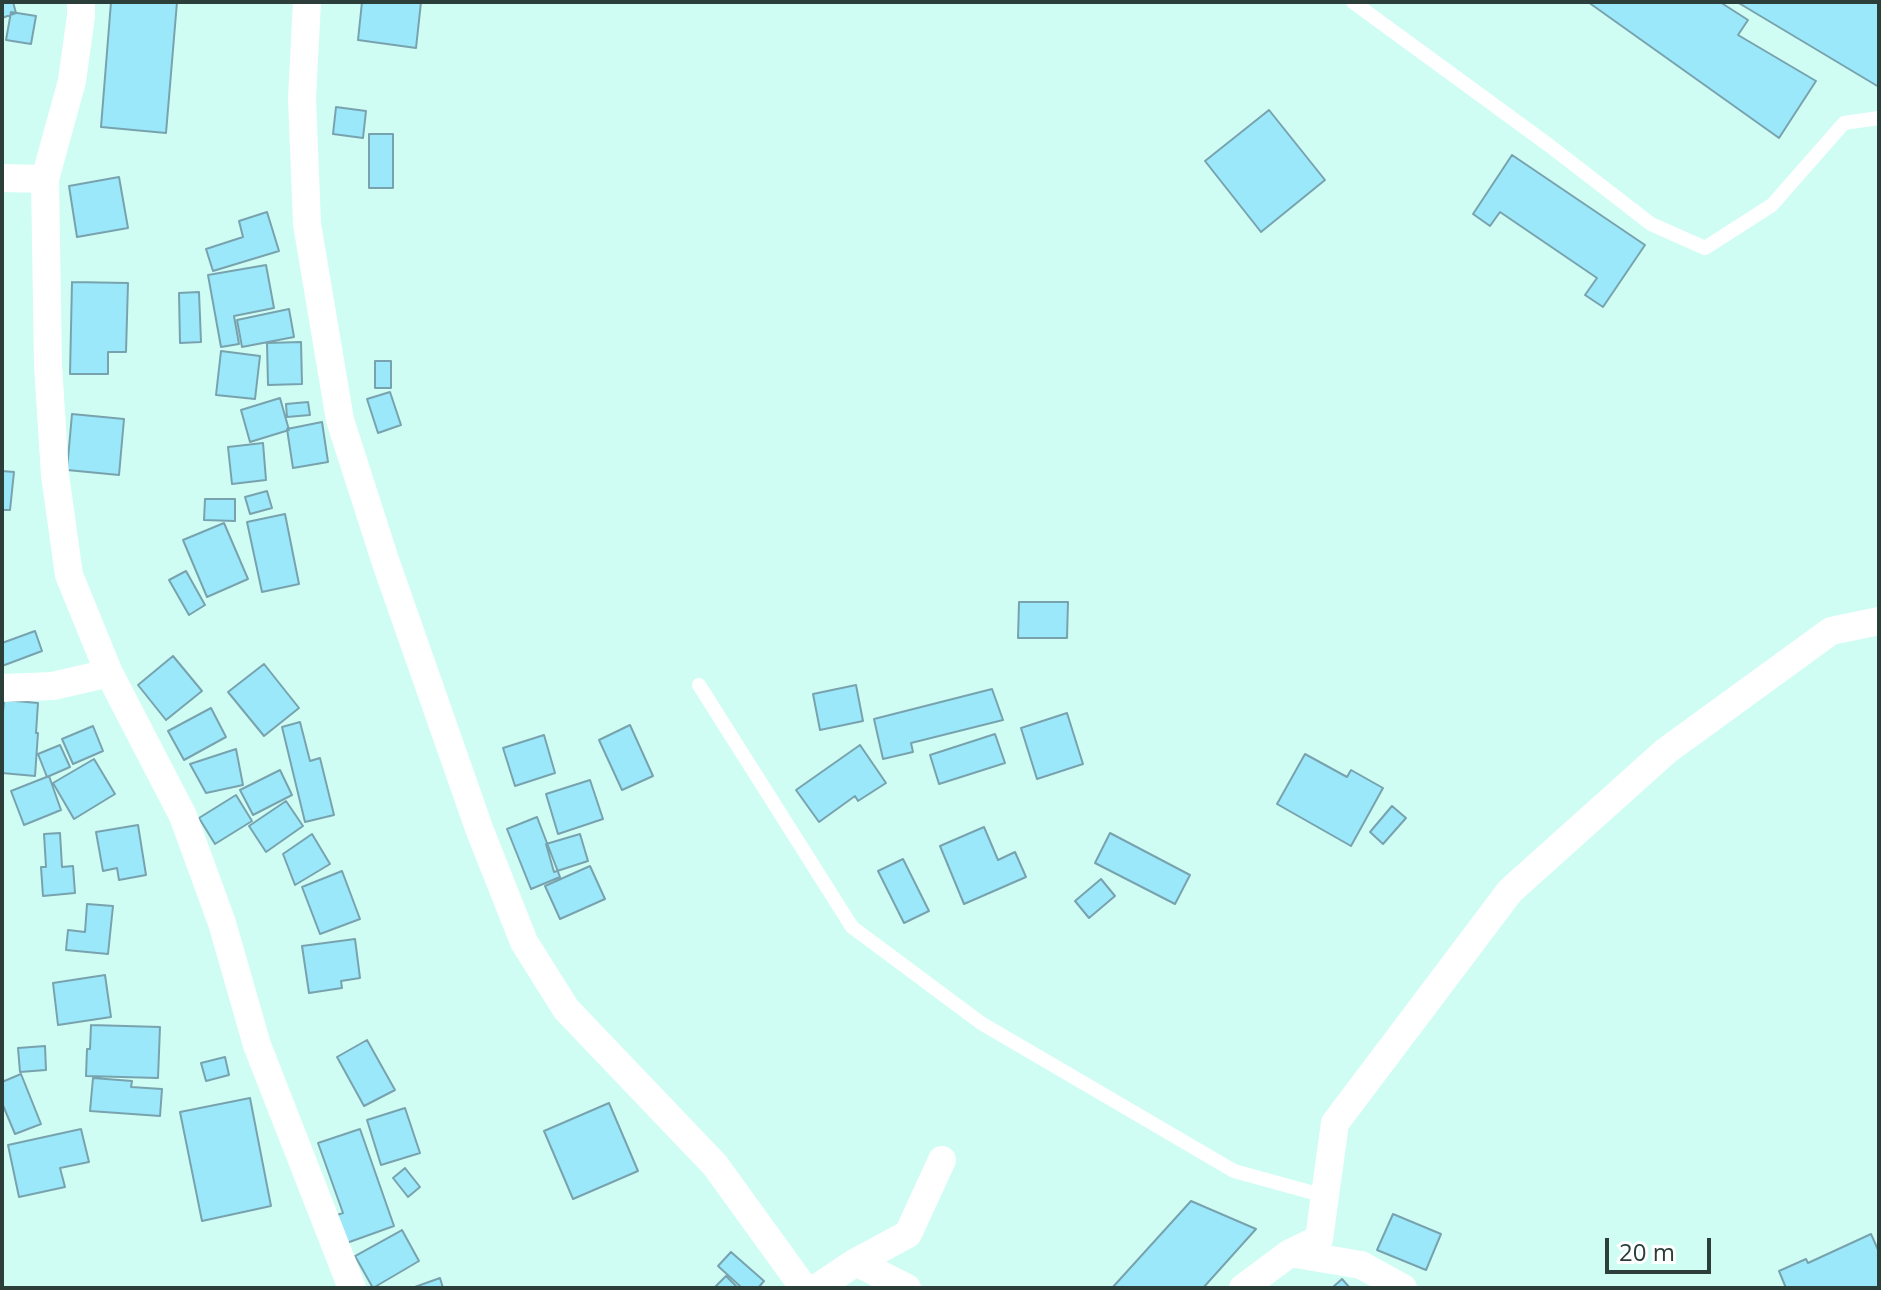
<!DOCTYPE html>
<style>
body{margin:0}
#map{position:relative;width:1881px;height:1290px;overflow:hidden;background:#cffdf4;font-family:"Open Sans",sans-serif}
canvas{display:block}
.frame{position:absolute;inset:0;border:4px solid #2b3e3a;pointer-events:none}
.scale{position:absolute;left:1605px;top:1238px;width:106px;height:36px;box-sizing:border-box;border:4px solid #2b3e3a;border-top:0;padding-left:10px;font-size:24px;line-height:28px;white-space:nowrap;color:#2b3e3a;-webkit-text-stroke:6px #fff;paint-order:stroke}
</style>
<div id="map">
<canvas width="1881" height="1290"></canvas>
<div class="frame"></div>
<div class="scale">20 m</div>
</div>
<script>
const c = document.querySelector('canvas').getContext('2d');
c.lineJoin = 'round';
function fillPath(path, color) {
  c.fillStyle = color;
  c.fill(path, 'evenodd');
}
function shape(rows) {
  const path = new Path2D();
  for (const r of rows) {
    path.moveTo(r[0], r[1]);
    for (let i = 2; i < r.length; i += 2) path.lineTo(r[i], r[i + 1]);
  }
  return path;
}
function strokePath(path, color, width, dash) {
  c.strokeStyle = color;
  c.lineWidth = width;
  c.lineCap = dash ? 'butt' : 'round';
  c.setLineDash(dash || []);
  c.stroke(path);
}
const building = shape([
 [2,2,13,2,16,13,2,18,2,2],
 [111,2,177,2,166,133,101,127,111,2],
 [362,2,421,2,416,48,358,40,362,2],
 [1588,2,1720,2,1748,20,1738,35,1816,81,1779,138,1588,2],
 [1737,2,1879,2,1879,87,1737,2],
 [11,12,36,16,31,44,6,40,11,12],
 [336,107,366,111,363,138,333,134,336,107],
 [1269,110,1325,180,1261,232,1205,161,1269,110],
 [369,134,393,134,393,188,369,188,369,134],
 [1512,155,1645,245,1603,307,1585,295,1597,278,1500,212,1490,226,1473,214,1512,155],
 [119,177,128,228,77,237,69,186,119,177],
 [267,212,279,251,213,271,206,249,243,237,239,221,267,212],
 [266,265,274,308,234,316,239,344,221,347,208,275,266,265],
 [72,282,128,283,126,352,108,352,108,374,70,374,72,282],
 [199,292,201,342,180,343,179,293,199,292],
 [289,309,294,337,242,347,237,320,289,309],
 [301,342,302,384,268,385,267,343,301,342],
 [221,351,260,356,255,399,216,395,221,351],
 [375,361,391,361,391,388,375,388,375,361],
 [390,392,401,425,378,433,367,399,390,392],
 [280,398,289,430,250,442,241,410,280,398],
 [308,402,310,415,287,417,286,404,308,402],
 [72,414,124,419,119,475,67,470,72,414],
 [322,422,328,462,293,468,287,429,322,422],
 [263,443,266,480,232,484,228,447,263,443],
 [2,471,14,472,10,510,2,510,2,471],
 [267,491,272,508,250,514,245,497,267,491],
 [205,499,235,499,235,521,204,520,205,499],
 [285,514,299,584,262,592,247,522,285,514],
 [224,523,248,579,207,597,183,540,224,523],
 [186,571,205,605,189,615,169,580,186,571],
 [1019,602,1068,602,1067,638,1018,638,1019,602],
 [35,631,42,651,2,666,2,643,35,631],
 [173,656,202,691,166,720,138,685,173,656],
 [264,664,299,708,264,736,228,692,264,664],
 [856,685,863,721,820,730,813,694,856,685],
 [992,689,1003,720,911,743,913,752,883,759,874,719,992,689],
 [4,700,38,703,36,733,38,733,35,776,2,773,2,724,4,700],
 [211,708,226,737,184,760,168,731,211,708],
 [1067,713,1083,764,1037,779,1021,728,1067,713],
 [300,722,310,761,320,758,334,815,305,822,282,727,300,722],
 [630,725,653,776,622,790,599,740,630,725],
 [93,726,103,751,73,764,62,739,93,726],
 [995,734,1005,763,939,784,930,755,995,734],
 [544,735,555,773,515,786,503,748,544,735],
 [60,745,70,767,47,777,38,754,60,745],
 [860,745,886,783,858,801,855,796,819,822,796,790,860,745],
 [236,749,243,785,206,793,190,764,236,749],
 [1305,754,1347,777,1351,770,1383,788,1351,846,1277,804,1305,754],
 [94,759,115,794,74,819,53,783,94,759],
 [280,770,292,795,253,815,240,790,280,770],
 [49,776,61,810,24,825,11,791,49,776],
 [590,780,603,819,558,834,546,794,590,780],
 [236,795,252,821,215,844,199,818,236,795],
 [286,801,303,826,266,852,249,826,286,801],
 [1392,806,1406,818,1383,844,1370,832,1392,806],
 [537,817,560,877,531,889,507,829,537,817],
 [138,825,146,875,119,880,117,868,103,871,96,832,138,825],
 [984,827,998,860,1015,852,1026,877,964,904,940,846,984,827],
 [60,833,62,867,73,866,75,893,43,896,41,867,46,867,44,834,60,833],
 [1110,833,1190,875,1175,904,1095,863,1110,833],
 [312,834,330,864,295,885,283,854,312,834],
 [580,834,588,861,554,872,546,844,580,834],
 [903,859,929,911,904,923,878,871,903,859],
 [590,866,605,899,560,919,545,886,590,866],
 [342,871,360,919,320,934,302,887,342,871],
 [1101,879,1115,896,1089,918,1075,901,1101,879],
 [87,904,113,906,108,954,66,950,68,930,85,932,87,904],
 [355,939,360,978,341,981,342,988,309,993,302,946,355,939],
 [105,975,111,1017,58,1025,53,983,105,975],
 [91,1025,160,1027,158,1078,86,1076,87,1049,90,1049,91,1025],
 [367,1040,395,1090,364,1106,337,1057,367,1040],
 [45,1046,46,1070,20,1072,18,1048,45,1046],
 [225,1057,229,1075,206,1081,201,1063,225,1057],
 [21,1074,41,1124,15,1134,2,1103,2,1082,21,1074],
 [93,1078,132,1081,131,1087,162,1089,160,1116,90,1111,93,1078],
 [250,1098,271,1206,202,1221,180,1112,250,1098],
 [609,1103,638,1171,573,1199,544,1131,609,1103],
 [405,1108,420,1153,381,1165,367,1120,405,1108],
 [81,1129,89,1162,60,1168,65,1187,19,1197,8,1145,81,1129],
 [360,1129,394,1226,341,1245,331,1217,343,1213,318,1143,360,1129],
 [405,1168,420,1187,408,1197,393,1178,405,1168],
 [1191,1201,1256,1229,1203,1288,1112,1288,1191,1201],
 [1393,1214,1441,1234,1426,1270,1377,1250,1393,1214],
 [402,1230,419,1261,373,1288,355,1256,402,1230],
 [1871,1234,1879,1252,1879,1288,1786,1288,1779,1271,1806,1259,1808,1263,1871,1234],
 [731,1252,764,1281,758,1288,742,1288,718,1266,731,1252],
 [726,1276,738,1288,714,1288,726,1276],
 [440,1278,443,1288,412,1288,440,1278],
 [1342,1279,1350,1288,1332,1288,1342,1279]
]);
const lane = shape([
 [1353,2,1550,146,1651,224,1705,248,1772,205,1844,123,1879,118],
 [699,685,852,927,981,1023,1234,1171,1325,1196]
]);
const street = shape([
 [81,2,81,16,72,81,45,179,48,365,55,475,69,575,109,673,183,816,222,923,257,1045,352,1288],
 [307,2,302,98,307,224,340,420,386,563,480,831,524,942,566,1009,715,1165,804,1288],
 [2,178,45,179],
 [2,688,53,686,109,673],
 [1290,1253,1361,1265,1403,1288],
 [856,1262,907,1288],
 [817,1288,856,1262,908,1234,942,1160],
 [1243,1288,1290,1253,1319,1239,1335,1123,1510,891,1666,751,1831,631,1879,621]
]);
fillPath(building, '#9be8fb');
strokePath(building, '#78a3ae', 2);
strokePath(lane, '#fff', 14);
strokePath(street, '#fff', 28);
</script>
